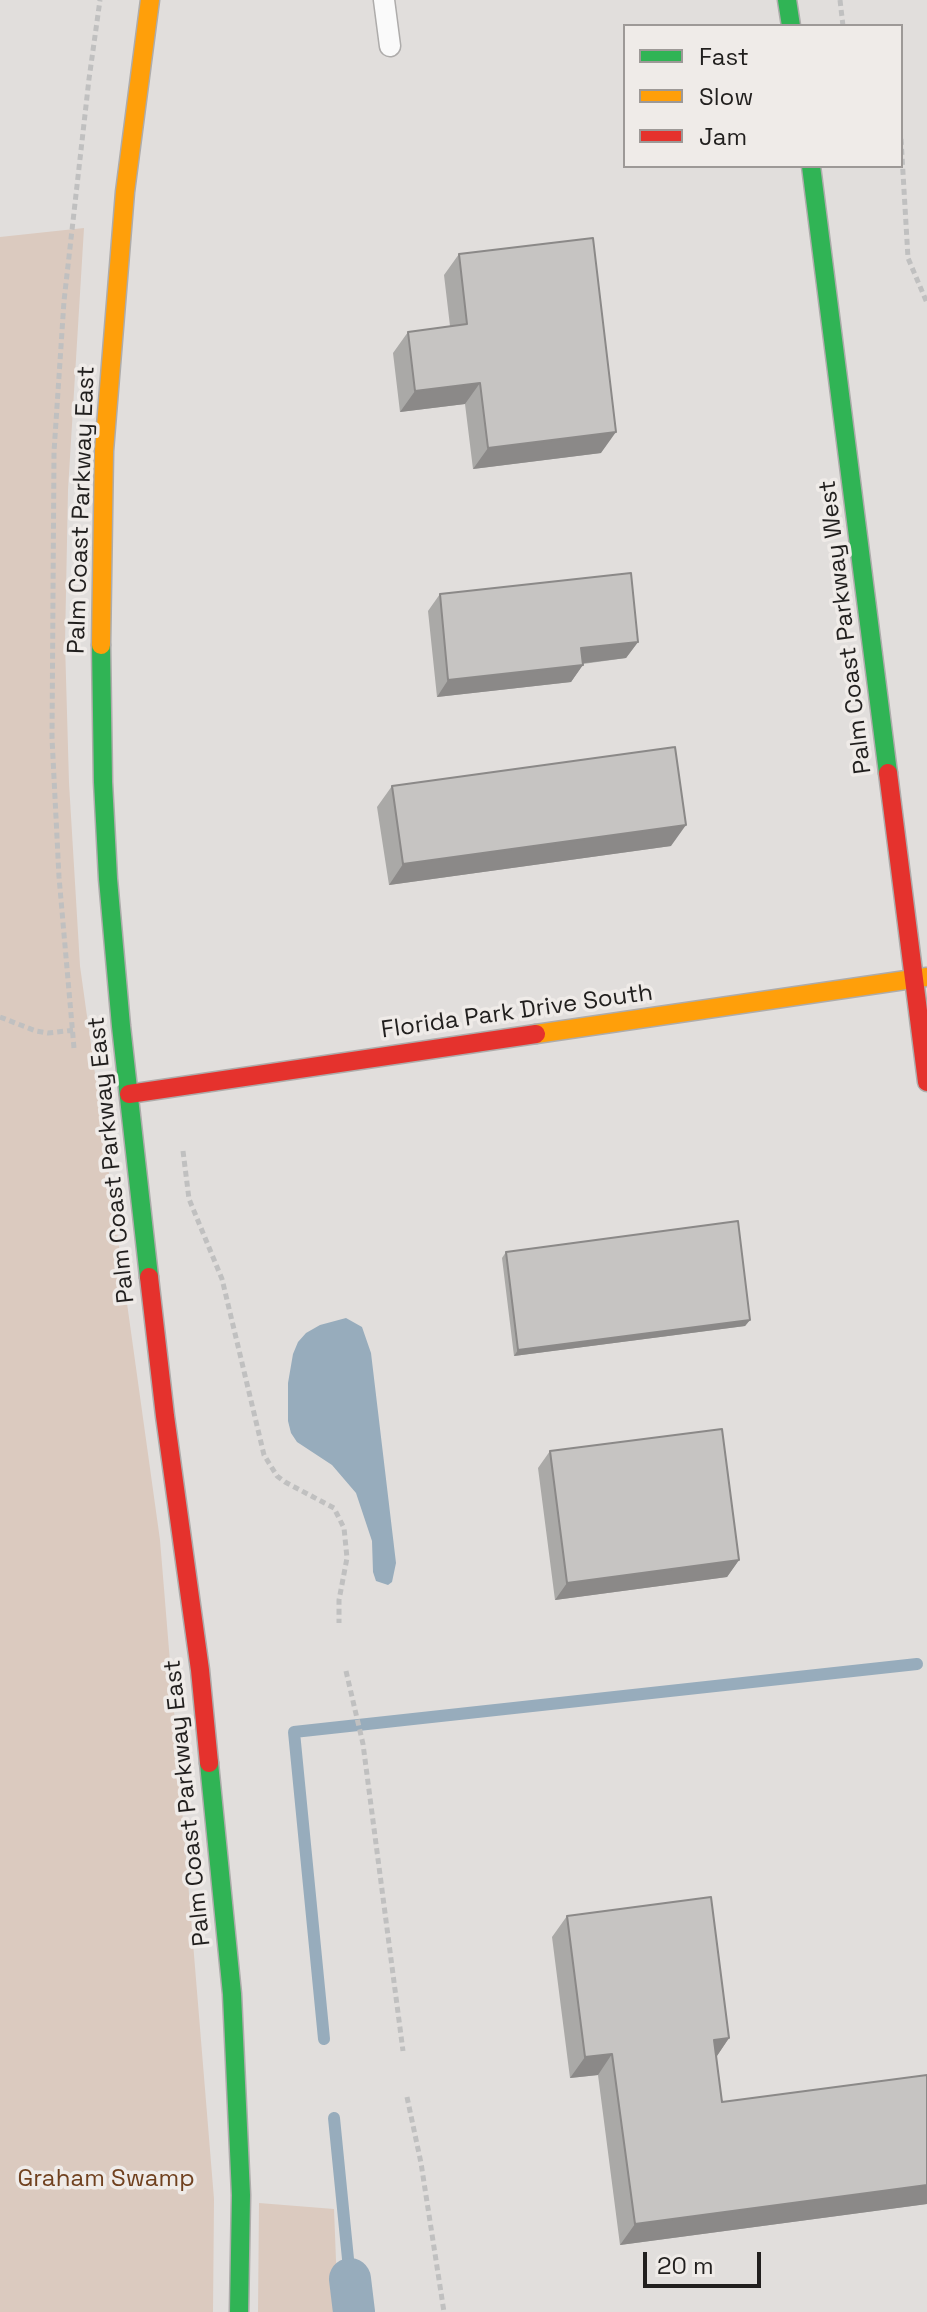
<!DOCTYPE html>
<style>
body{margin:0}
#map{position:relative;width:927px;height:2312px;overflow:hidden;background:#e1dedc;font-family:"Space Grotesk",sans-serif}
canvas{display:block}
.legend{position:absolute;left:623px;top:24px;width:280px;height:144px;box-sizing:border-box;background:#efebe8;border:2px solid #9d9997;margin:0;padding:10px 14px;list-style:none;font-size:24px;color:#211f1e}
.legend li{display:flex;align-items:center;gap:16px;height:40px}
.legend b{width:40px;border:2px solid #9d9997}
.scale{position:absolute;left:643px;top:2252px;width:118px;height:36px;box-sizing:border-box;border:4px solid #211f1e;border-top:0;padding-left:10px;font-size:24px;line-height:28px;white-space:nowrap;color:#211f1e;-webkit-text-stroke:6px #efebe8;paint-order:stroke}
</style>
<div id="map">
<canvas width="927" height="2312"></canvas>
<ul class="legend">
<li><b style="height:10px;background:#30b455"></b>Fast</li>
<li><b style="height:10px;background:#ff9f0a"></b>Slow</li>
<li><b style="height:10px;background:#e5322d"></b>Jam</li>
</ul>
<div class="scale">20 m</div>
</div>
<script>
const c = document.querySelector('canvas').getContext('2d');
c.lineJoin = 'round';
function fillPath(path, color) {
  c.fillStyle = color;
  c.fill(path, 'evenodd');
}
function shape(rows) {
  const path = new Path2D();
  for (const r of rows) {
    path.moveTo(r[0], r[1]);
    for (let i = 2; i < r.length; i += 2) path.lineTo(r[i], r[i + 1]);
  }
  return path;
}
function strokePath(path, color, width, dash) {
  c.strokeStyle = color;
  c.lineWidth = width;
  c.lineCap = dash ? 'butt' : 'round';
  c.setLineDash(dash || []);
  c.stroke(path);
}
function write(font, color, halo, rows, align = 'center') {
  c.font = font + ' "Space Grotesk",sans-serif';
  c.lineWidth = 7;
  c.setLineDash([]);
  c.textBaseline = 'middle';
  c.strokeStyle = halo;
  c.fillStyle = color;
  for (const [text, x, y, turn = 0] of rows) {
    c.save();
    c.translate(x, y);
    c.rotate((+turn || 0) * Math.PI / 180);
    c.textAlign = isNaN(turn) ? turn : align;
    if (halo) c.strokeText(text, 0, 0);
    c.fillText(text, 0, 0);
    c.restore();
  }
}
const green = shape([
 [84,228,68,490,65,643,69,783,80,966,160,1540,214,2199,213,2312,0,2312,0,237],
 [259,2203,334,2209,338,2312,258,2312]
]);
const water = shape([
 [346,1318,362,1327,371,1353,396,1563,392,1582,388,1585,376,1581,373,1572,372,1541,356,1493,332,1465,297,1442,291,1433,288,1421,288,1383,293,1354,298,1342,306,1333,320,1325]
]);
const stream = shape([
 [324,2039,294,1732,917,1664],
 [334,2118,350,2279]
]);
const canal = shape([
 [350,2279,354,2312]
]);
const path = shape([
 [840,0,843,26],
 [901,139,908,258,927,303],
 [0,1017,36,1031,48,1033,75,1030],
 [74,1048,59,877,52,738,54,452,64,301,89,79,100,0],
 [183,1151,189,1199,222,1279,264,1455,277,1476,285,1482,334,1508,344,1528,347,1558,339,1600,339,1623],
 [346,1671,363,1744,403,2051],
 [407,2097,421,2163,444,2312]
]);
const lane = shape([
 [384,0,390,46]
]);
const fast = shape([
 [787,0,791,26],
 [811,166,888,773],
 [101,645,103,782,108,879,121,1026,149,1277],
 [209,1763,232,1994,241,2195,239,2312]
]);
const slow = shape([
 [101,645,104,451,125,192,150,0],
 [536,1034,927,977]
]);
const jam = shape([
 [888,773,927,1082],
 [129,1094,536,1034],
 [149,1277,165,1416,200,1670,209,1763]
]);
const wall = shape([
 [459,254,601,453,473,469,465,404,400,412,393,353,408,332,450,326,444,275],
 [440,594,638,642,626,658,583,664,571,682,437,697,428,611],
 [392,786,671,846,389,885,377,807],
 [506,1252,750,1320,745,1326,514,1356,502,1258],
 [550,1451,739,1560,727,1577,555,1600,538,1468],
 [567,1916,729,2038,716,2057,722,2102,927,2075,927,2204,620,2245,598,2075,570,2078,552,1937]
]);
const shadedWall = shape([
 [480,383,465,404,400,412,415,391],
 [616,432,601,453,473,469,488,448],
 [638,642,626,658,569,665,581,648],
 [583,665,571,682,437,697,448,680],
 [686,825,671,846,389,885,403,864],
 [750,1320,745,1326,514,1356,518,1350],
 [739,1560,727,1577,555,1600,567,1583],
 [729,2038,715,2059,714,2040],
 [612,2054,598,2075,570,2078,585,2057],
 [927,2185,927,2204,620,2245,635,2224]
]);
const building = shape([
 [593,238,616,432,488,448,480,383,415,391,408,332,467,324,459,254,593,238],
 [631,573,638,642,581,648,583,665,448,680,440,594,631,573],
 [675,747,686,825,403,864,392,786,675,747],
 [738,1221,750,1320,518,1350,506,1252,738,1221],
 [722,1429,739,1560,567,1583,550,1451,722,1429],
 [711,1897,729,2038,714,2040,722,2102,927,2075,927,2185,635,2224,612,2054,585,2057,567,1916,711,1897]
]);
const streetNames = [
 ["Palm Coast Parkway East",82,510,-88],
 ["Palm Coast Parkway West",846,627,-97],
 ["Florida Park Drive South",517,1012,-8],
 ["Palm Coast Parkway East",112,1160,-96],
 ["Palm Coast Parkway East",188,1803,-96]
];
const parkNames = [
 ["Graham Swamp",106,2179]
];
fillPath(green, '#dbcabf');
fillPath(water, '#97acbc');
strokePath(stream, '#97acbc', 12);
strokePath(canal, '#97acbc', 42);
strokePath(lane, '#aeacab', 23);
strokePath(fast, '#aeacab', 21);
strokePath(slow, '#aeacab', 21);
strokePath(jam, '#aeacab', 21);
strokePath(path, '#c0c0c0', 5, [6, 4]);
strokePath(lane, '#fafafa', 20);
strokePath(fast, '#30b455', 18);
strokePath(slow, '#ff9f0a', 18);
strokePath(jam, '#e5322d', 18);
fillPath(wall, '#aaa9a7');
fillPath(shadedWall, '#8b8988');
fillPath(building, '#c6c4c2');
strokePath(building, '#8b8988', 2);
write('24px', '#211f1e', '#efebe8', streetNames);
write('24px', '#70411f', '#efebe8', parkNames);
</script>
